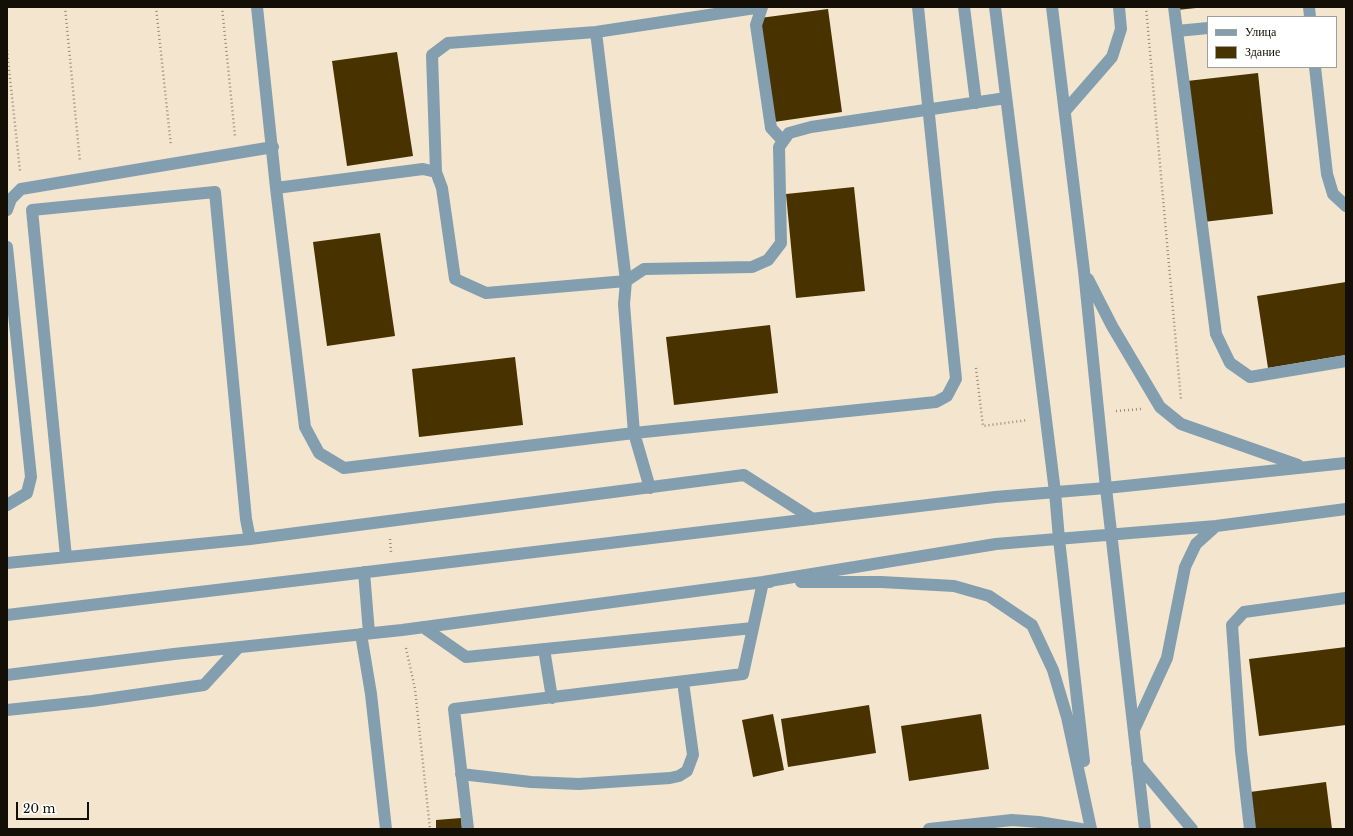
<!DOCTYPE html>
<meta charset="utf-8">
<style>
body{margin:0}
#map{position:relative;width:1353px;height:836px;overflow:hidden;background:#f4e6ce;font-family:"Libre Baskerville",serif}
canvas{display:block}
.frame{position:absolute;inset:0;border:8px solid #130e06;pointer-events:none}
.legend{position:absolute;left:1207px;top:16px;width:130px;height:52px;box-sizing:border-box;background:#fff;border:1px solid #a19f9b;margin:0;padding:5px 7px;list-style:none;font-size:12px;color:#130e06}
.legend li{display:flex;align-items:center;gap:8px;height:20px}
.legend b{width:20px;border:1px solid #a19f9b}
.scale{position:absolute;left:16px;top:802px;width:73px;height:18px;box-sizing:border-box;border:2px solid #130e06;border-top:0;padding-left:5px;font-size:12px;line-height:14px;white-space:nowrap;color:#130e06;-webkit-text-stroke:3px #fff;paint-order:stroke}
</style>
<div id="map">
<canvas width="1353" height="836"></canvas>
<div class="frame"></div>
<ul class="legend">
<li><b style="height:5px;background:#839faf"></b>Улица</li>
<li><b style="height:11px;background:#483200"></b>Здание</li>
</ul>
<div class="scale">20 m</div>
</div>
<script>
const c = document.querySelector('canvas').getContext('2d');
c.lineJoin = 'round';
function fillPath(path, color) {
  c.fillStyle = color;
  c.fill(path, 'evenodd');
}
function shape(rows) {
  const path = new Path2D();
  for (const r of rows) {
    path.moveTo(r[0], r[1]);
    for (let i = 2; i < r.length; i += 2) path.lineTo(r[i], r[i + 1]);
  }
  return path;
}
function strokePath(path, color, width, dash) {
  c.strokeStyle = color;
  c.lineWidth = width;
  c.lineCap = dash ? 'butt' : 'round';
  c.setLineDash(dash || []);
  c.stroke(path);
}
const building = shape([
 [1177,7,1196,7,1196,8,1177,10],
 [828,9,842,112,774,122,760,18],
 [397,52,413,156,347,166,332,61],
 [1258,73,1273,214,1203,222,1187,81],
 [854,187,865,291,796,298,786,194],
 [380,233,395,336,327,346,313,242],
 [1346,282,1346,355,1268,368,1257,296],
 [770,325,778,393,674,405,666,337],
 [515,357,523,425,419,437,412,369],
 [1346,647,1346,725,1259,736,1249,659],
 [869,705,876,753,788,767,781,719],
 [773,714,784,770,753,777,742,720],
 [981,714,989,769,909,781,901,726],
 [1326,782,1332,829,1254,829,1250,792],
 [461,818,462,829,436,829,436,820]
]);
const path = shape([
 [65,7,80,162],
 [156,7,171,146],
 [222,7,235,136],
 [1146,7,1181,400],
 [7,50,20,171],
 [976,368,983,426,1028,420],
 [1116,411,1141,409],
 [390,539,391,552],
 [406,648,415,689,430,829]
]);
const minor = shape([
 [257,7,276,188,305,427,319,453,344,468,634,433,936,402,947,396,956,379,918,7],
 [762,7,756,25,771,128,783,141],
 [964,7,976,103],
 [995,7,1055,492,1059,539,1084,761],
 [1052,7,1084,271,1106,488,1145,829],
 [1174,7,1177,31],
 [1309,7,1310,17],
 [1208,28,1177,31,1216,334,1230,363,1250,377,1346,361],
 [1315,67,1327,174,1333,194,1346,206],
 [1065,111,1112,57,1121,29,1119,7],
 [436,172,432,55,448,43,596,32,762,7],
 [276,188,423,169,436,172,442,188,455,279,486,293,626,281,596,32],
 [7,210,11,199,21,189,273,147],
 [7,247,31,477,27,493,7,505],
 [1088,279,1112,326,1160,407,1181,424,1298,465],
 [650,488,634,433,624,304,626,281,644,269,752,267,768,260,781,243,779,147,789,133,811,127,1006,98],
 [66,557,32,210,215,192,246,519,250,539],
 [7,563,250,539,744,475,813,519],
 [364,572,369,633],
 [801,582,881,582,954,586,989,596,1032,625,1053,670,1067,717,1091,829],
 [7,615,995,497,1106,488,1346,463],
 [423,627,466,657,753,628],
 [361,634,371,694,386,829],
 [544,649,552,698],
 [7,675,174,654,402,630,763,582,996,544,1216,526,1346,509],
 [7,710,92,701,204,685,238,648],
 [1134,730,1167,658,1185,567,1196,544,1216,526],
 [1137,763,1192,829],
 [461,774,531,782,579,784,670,778,679,776,687,771,693,755,683,682],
 [468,829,454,709,743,674,763,582,770,582],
 [929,829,1012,820,1039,822,1081,829],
 [1250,829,1241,751,1232,625,1244,612,1346,598]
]);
fillPath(building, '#483200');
strokePath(path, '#958b7a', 2.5, [1, 3]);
strokePath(minor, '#839faf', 12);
</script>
